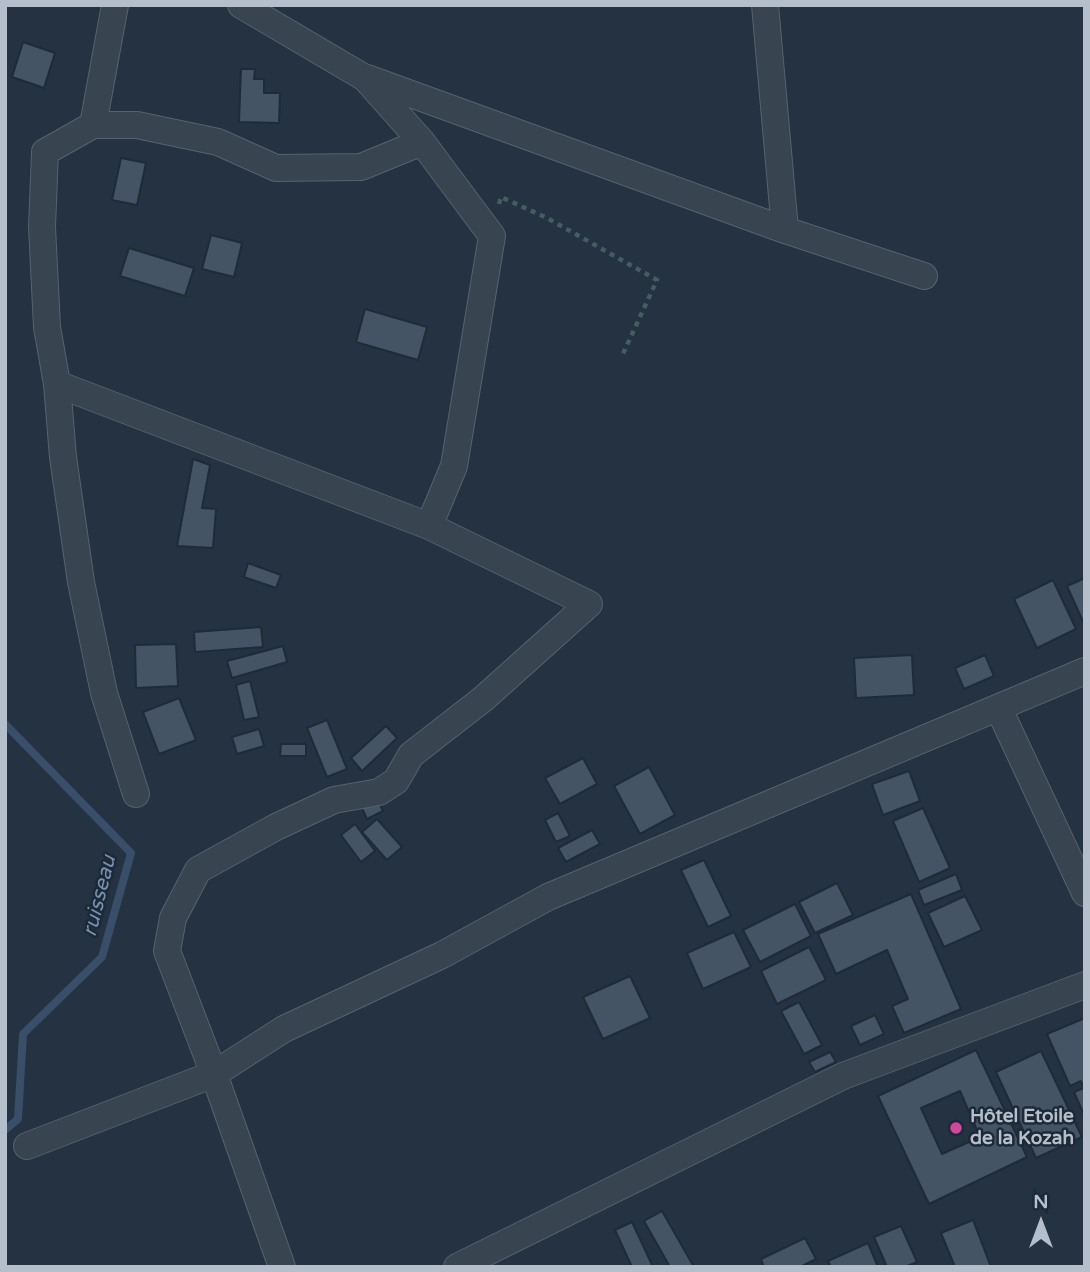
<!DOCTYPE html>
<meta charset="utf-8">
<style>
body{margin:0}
#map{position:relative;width:1090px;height:1272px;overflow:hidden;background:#243241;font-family:"Varela Round",sans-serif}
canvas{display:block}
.frame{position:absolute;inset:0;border:7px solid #b5bfcb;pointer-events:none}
.north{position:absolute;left:1006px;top:1188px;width:70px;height:70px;-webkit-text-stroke:5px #1d2936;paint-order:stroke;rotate:0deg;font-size:19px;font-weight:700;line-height:28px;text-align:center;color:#b5bfcb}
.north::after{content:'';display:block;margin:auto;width:24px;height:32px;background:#b5bfcb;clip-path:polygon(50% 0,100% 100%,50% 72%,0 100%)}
</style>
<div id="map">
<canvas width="1090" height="1272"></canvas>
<div class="frame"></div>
<div class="north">N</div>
</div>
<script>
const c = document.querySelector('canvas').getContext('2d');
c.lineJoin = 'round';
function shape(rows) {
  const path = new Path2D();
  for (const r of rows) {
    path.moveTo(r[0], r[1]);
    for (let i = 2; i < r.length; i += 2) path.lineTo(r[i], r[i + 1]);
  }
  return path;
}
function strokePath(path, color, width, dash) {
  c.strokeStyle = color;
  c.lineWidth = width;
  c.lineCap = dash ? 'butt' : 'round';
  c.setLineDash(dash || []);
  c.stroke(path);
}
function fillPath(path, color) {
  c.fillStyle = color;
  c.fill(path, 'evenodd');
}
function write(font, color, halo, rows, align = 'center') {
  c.font = font + ' "Varela Round",sans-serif';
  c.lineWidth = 5;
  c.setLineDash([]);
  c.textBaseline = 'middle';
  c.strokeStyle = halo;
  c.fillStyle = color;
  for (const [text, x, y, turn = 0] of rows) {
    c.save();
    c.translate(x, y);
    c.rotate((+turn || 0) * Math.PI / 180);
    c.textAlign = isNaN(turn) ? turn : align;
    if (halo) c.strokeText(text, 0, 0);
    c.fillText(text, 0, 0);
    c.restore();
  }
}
const stream = shape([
 [5,724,131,853,102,957,23,1034,18,1119,5,1130]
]);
const building = shape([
 [23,42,55,53,44,88,12,77,23,42],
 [241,69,255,69,254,79,264,79,264,93,280,93,279,123,239,122,241,69],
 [121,158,146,163,137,205,112,200,121,158],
 [211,235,242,243,234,277,202,269,211,235],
 [129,248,194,268,185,296,120,276,129,248],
 [365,309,427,327,418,360,356,342,365,309],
 [193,459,210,465,202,508,216,509,213,548,177,546,193,459],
 [248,563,281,575,276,588,244,577,248,563],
 [1085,578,1085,626,1067,586,1085,578],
 [1053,580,1076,629,1037,648,1014,599,1053,580],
 [261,627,263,647,195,652,194,632,261,627],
 [176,644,178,686,136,688,135,645,176,644],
 [283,646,287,662,232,678,227,661,283,646],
 [912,655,914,695,856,698,854,658,912,655],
 [985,655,994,676,964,689,955,668,985,655],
 [250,681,259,717,244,720,236,685,250,681],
 [179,698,196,740,159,754,143,712,179,698],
 [327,720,347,769,327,777,307,728,327,720],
 [386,726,397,738,362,771,351,758,386,726],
 [259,729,264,746,237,754,232,737,259,729],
 [281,744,306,744,306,756,280,756,281,744],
 [583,758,597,784,560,804,545,778,583,758],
 [649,767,675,815,640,834,614,786,649,767],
 [909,771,920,801,883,815,872,784,909,771],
 [376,797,383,811,367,819,360,804,376,797],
 [923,808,950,868,919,882,893,821,923,808],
 [558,813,570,836,556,842,545,820,558,813],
 [377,819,402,847,387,860,362,832,377,819],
 [355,824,375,851,361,862,341,835,355,824],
 [592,830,600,844,566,862,558,848,592,830],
 [704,860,731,916,708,927,681,870,704,860],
 [956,874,962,890,924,905,918,890,956,874],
 [837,883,853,915,815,933,799,902,837,883],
 [911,894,961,1009,904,1033,892,1006,908,999,887,950,836,974,818,934,911,894],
 [965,896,982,930,944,947,928,913,965,896],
 [795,904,811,936,760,962,743,930,795,904],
 [734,932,751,967,703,989,687,953,734,932],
 [809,947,826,980,777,1004,761,971,809,947],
 [630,976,650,1018,603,1039,583,997,630,976],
 [799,1002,822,1045,804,1054,781,1011,799,1002],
 [875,1015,884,1034,860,1045,851,1026,875,1015],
 [1085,1018,1085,1117,1074,1092,1084,1088,1081,1081,1070,1086,1047,1034,1085,1018],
 [976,1050,1027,1157,929,1204,878,1096,976,1050],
 [960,1091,980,1137,942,1154,921,1108,960,1091],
 [1041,1051,1082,1137,1036,1158,996,1072,1041,1051],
 [830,1052,836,1062,815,1072,809,1062,830,1052],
 [662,1211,694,1267,670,1267,644,1221,662,1211],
 [973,1220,991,1267,955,1267,941,1233,973,1220],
 [632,1222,653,1267,632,1267,615,1230,632,1222],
 [901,1226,917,1262,905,1267,887,1267,874,1237,901,1226],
 [805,1238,816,1259,800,1267,764,1267,761,1259,805,1238],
 [868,1243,878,1267,831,1267,828,1261,868,1243]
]);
const path = shape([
 [499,204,501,197,547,218,657,280,621,358]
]);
const minor = shape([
 [115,5,93,125,45,152,42,227,47,327,57,384,63,457,81,582,104,693,136,794],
 [765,5,785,230,924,276],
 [367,78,785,230],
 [93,125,137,125,218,142,276,168,361,167,422,142],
 [57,384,429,526,454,466,492,236,422,142,365,78,241,5],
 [999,709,1085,893],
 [27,1146,214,1074,284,1029,442,955,548,897,1085,671],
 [282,1267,214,1074,167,951,173,918,198,870,276,827,334,800,379,792,396,781,411,755,483,699,589,604,429,526],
 [457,1267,843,1076,1085,985]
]);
const markers = [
 [956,1128,7,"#d1479c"]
];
const poiNames = [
 ["Hôtel Etoile",970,1117],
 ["de la Kozah",970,1139]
];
const waterNames = [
 ["ruisseau",100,896,-76]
];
strokePath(stream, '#384e69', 8);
fillPath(building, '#455465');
strokePath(building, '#1f2b38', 2);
strokePath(minor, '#56626e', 28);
strokePath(path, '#445d5f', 4.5, [5, 5]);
strokePath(minor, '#394451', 26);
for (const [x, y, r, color] of markers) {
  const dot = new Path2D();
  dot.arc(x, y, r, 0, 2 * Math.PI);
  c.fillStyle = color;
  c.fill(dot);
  strokePath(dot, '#1d2936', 2.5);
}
write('bold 19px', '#b5bfcb', '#1d2936', poiNames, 'left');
write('italic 21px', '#7491af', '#1d2936', waterNames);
</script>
